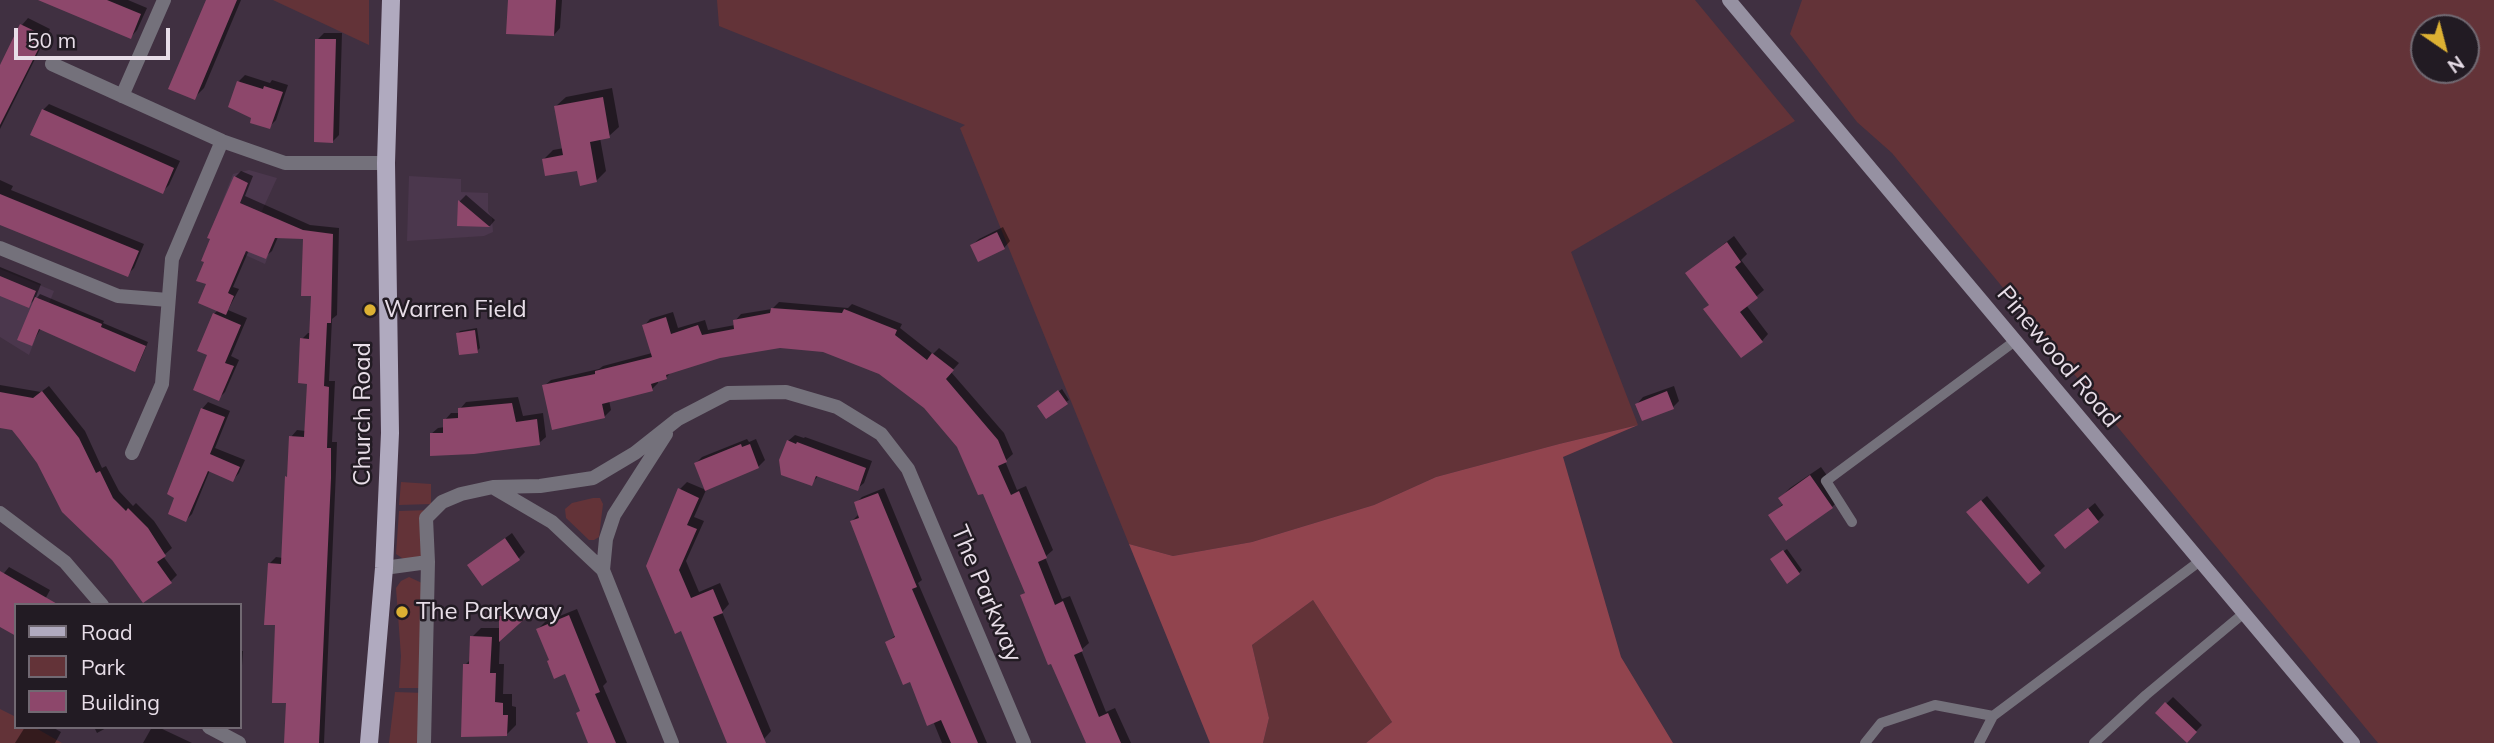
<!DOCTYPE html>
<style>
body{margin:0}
#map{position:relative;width:2494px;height:743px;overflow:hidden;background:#403041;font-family:Mulish,sans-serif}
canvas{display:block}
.legend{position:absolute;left:14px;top:603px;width:228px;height:126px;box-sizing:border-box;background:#221b23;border:2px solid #716972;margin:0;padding:9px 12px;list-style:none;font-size:21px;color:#e8dee8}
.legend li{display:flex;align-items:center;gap:14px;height:35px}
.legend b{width:35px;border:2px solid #716972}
.north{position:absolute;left:2410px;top:14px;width:70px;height:70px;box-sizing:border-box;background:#221b23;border:2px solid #716972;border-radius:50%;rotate:145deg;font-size:19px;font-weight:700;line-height:28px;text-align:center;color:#e8dee8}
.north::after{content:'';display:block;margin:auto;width:24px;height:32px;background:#ddb133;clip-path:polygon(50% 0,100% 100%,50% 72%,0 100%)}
.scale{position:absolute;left:14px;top:28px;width:156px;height:32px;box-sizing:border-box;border:4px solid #e8dee8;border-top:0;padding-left:9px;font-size:21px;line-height:24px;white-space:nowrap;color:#e8dee8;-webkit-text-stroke:5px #221b23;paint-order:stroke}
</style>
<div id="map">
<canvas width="2494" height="743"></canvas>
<ul class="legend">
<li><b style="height:9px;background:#b0aabf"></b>Road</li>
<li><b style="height:19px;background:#633338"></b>Park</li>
<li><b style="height:19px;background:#8d476b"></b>Building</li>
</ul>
<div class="north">N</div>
<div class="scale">50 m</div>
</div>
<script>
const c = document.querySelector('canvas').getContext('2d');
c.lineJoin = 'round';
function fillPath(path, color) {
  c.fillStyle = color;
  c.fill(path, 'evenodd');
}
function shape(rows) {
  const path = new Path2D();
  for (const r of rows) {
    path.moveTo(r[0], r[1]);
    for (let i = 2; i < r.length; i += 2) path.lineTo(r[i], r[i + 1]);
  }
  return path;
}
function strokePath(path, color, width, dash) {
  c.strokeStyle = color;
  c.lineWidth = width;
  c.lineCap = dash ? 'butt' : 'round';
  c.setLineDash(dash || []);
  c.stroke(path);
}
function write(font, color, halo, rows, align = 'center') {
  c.font = font + ' Mulish,sans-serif';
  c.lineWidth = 5;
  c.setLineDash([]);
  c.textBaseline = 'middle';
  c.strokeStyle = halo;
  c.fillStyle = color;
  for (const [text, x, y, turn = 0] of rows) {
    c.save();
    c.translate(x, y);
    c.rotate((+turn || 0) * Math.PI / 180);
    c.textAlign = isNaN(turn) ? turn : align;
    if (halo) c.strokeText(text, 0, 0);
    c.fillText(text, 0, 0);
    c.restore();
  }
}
const built = shape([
 [249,170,277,178,261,213,282,220,265,264,208,238,233,174],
 [409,176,461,179,461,192,488,193,488,211,492,218,493,232,484,236,407,241],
 [0,269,54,291,29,355,0,337]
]);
const green = shape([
 [273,0,369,0,369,45],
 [717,0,1695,0,1795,121,1571,252,1638,425,1559,444,1436,477,1374,505,1252,542,1173,556,1129,544,960,128,965,125,719,26],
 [1802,0,2494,0,2494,743,2378,743,1892,153,1857,122,1790,34],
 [2424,28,2466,28,2466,70,2424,70],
 [401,482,431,484,431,504,399,505],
 [593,498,600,498,603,504,599,537,594,540,589,540,566,518,565,509,572,503],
 [431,510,429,550,411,564,396,554,399,511],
 [409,577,422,583,426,688,399,688,401,656,396,588,401,581],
 [1313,600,1392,722,1366,743,1263,743,1269,718,1252,645],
 [395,692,425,693,424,743,389,743],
 [0,709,16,717,16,727,34,727,62,743,0,743]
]);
const forest = shape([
 [1638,425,1563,457,1621,657,1673,743,1366,743,1392,722,1313,600,1252,645,1269,718,1263,743,1210,743,1129,544,1173,556,1252,542,1374,505,1436,477,1559,444]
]);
const shadow = shape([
 [42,0,128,0,147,8,137,30,131,37],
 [208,0,241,0,204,88,194,98],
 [510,0,562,0,560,28,554,35],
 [28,18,50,29,0,129,0,69,22,25],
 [324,33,342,33,339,135,333,141,317,40],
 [245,75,270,83,272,80,288,85,276,120,269,127,239,81],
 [612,88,619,127,609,136,600,138,606,171,596,181,579,169,544,159,553,150,564,148,556,106,566,97],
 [49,104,180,161,169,185,162,192,43,110],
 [241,171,253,176,245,196,310,225,339,228,337,315,332,319,329,381,335,381,332,442,337,442,336,471,324,743,286,743,288,702,269,564,276,557,283,558,287,477,289,475,291,437,297,430,306,431,309,382,302,339,308,333,311,333,313,294,305,238,278,237,272,251,265,257,249,250,233,287,239,289,228,310,247,318,231,356,239,360,225,392,218,399,209,354,214,314,218,310,208,283,235,177],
 [0,180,13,186,11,190,144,244,134,268,127,275,0,222],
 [466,195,495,220,490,226,459,225,460,201],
 [1003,227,1010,241,1004,248,972,245,979,239],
 [1734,236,1747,254,1741,260,1764,290,1746,305,1768,334,1762,341,1710,304,1687,273],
 [0,267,41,284,35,299,28,306,0,294],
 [40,294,104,321,103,323,148,342,138,366,135,370,41,328,32,344,37,298],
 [779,302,848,308,852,304,902,324,900,328,933,354,939,348,959,363,951,372,1004,433,1013,454,1005,461,1017,490,1026,486,1053,550,1045,557,1062,599,1070,596,1089,643,1081,650,1106,712,1115,708,1131,743,1087,743,1022,595,1026,592,984,492,959,446,925,406,880,372,824,350,780,346,720,357,672,371,666,378,658,380,658,383,652,389,609,400,611,410,604,417,544,386,551,380,599,369,603,366,652,353,644,326,650,319,673,312,678,328,705,320,708,330,735,325,735,321,741,314,772,309],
 [477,328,480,348,477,351,458,333,460,331],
 [0,385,41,392,49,386,85,431,102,468,106,466,119,491,133,506,136,503,154,521,172,548,163,556,177,575,171,581,143,600,13,429,0,426],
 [1674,386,1679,401,1673,407,1637,404,1643,397],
 [1062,389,1069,400,1066,402,1042,403],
 [518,397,523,416,543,413,546,437,539,443,431,434,438,428,445,427,445,420,451,413,460,413,460,409,466,402],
 [208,402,230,411,215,448,245,460,239,473,233,480,210,470,192,514,186,520,202,409],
 [795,435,804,438,805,437,872,461,864,483,857,489,819,475,811,484,788,441],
 [747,439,749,442,756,439,765,460,758,467,696,463,702,457],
 [1821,467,1842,497,1832,507,1771,515,1784,503,1780,498,1790,488],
 [687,482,706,490,694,517,704,521,686,561,699,592,720,583,729,604,722,612,771,731,764,739,763,743,729,743,682,629,675,632,680,489],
 [884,488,922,580,918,583,987,743,942,743,933,721,911,680,887,642,896,635,852,521,859,514,856,503,862,497],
 [1987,496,2045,566,2028,582,1974,507],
 [2095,503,2104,515,2098,521,2063,529],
 [512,533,525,552,519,558,469,565],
 [1787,549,1802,570,1799,573,1775,557],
 [9,567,50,590,42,605,16,605,0,625,0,578],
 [577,609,607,682,603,686,627,743,590,743,581,710,566,672,555,676,538,629,545,622],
 [506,611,530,611,500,638,499,664,504,664,503,694,512,694,512,706,516,707,516,725,506,735,465,665,471,659,472,637,481,628,501,628,501,616],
 [240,651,243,651,240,695],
 [2173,697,2202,725,2187,741,2157,713],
 [25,727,52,727,61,732,55,743,15,743],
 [94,727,108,727,97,733],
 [152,727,158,727,192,743,143,743]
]);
const building = shape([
 [38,0,107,0,141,14,131,39],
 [206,0,237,0,195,100,168,89],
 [508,0,556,0,554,36,506,34],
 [20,24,45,36,0,125,0,65],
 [315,39,336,39,333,143,314,142],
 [237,81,263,89,264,86,283,92,270,129,250,123,251,118,228,107],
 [603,97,610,138,590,142,597,182,580,186,577,171,545,176,542,159,563,155,554,106],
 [42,109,174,168,163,194,30,135],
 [234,176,248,183,240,203,303,230,333,234,331,323,327,323,324,386,329,387,327,448,331,448,331,478,319,743,284,743,286,703,272,703,275,625,264,625,268,563,281,564,285,476,287,477,289,436,304,437,307,384,298,383,300,338,309,339,311,296,301,296,303,239,275,238,266,259,246,251,228,293,234,296,226,315,198,303,206,284,196,281,204,262,201,261,210,239,207,238],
 [0,194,139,251,128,277,0,225],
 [458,200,490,227,457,226],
 [997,232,1005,249,978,262,970,245],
 [1727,242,1741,262,1735,267,1758,298,1740,312,1763,342,1741,358,1703,309,1709,305,1685,273],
 [0,276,36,291,29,308,0,296],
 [35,297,102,324,101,327,146,346,135,372,39,329,32,346,17,340],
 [771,308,842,313,844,309,897,330,895,335,927,360,932,353,954,370,946,379,998,440,1007,462,998,466,1011,495,1019,491,1047,558,1038,562,1055,605,1063,601,1083,651,1074,655,1099,717,1108,713,1121,743,1086,743,1051,664,1048,665,1020,595,1025,593,983,494,978,495,957,447,924,408,879,374,823,352,780,348,720,358,666,375,667,379,651,384,653,391,602,404,605,418,552,430,542,385,595,374,595,371,652,357,642,325,666,317,671,334,698,325,702,335,734,329,733,320,770,313],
 [213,313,241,325,225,363,234,366,219,401,193,390,207,355,197,351],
 [475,330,478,353,459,355,456,333],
 [1058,390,1068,404,1046,419,1037,406],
 [42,391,79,438,96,473,100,471,113,498,126,511,128,508,148,528,166,556,157,562,172,583,143,603,112,560,62,512,37,463,20,440,12,430,0,428,0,392,33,398],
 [1667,391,1674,409,1642,421,1635,404],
 [512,403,516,422,537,419,540,445,474,454,430,456,430,433,443,433,443,419,458,418,458,408],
 [201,408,225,417,210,454,240,467,233,482,208,471,186,522,168,514,174,498,167,494],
 [787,440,796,444,797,442,866,468,858,491,816,476,812,486,781,475,779,460],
 [741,444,742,447,750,444,759,468,705,491,694,463],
 [1810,475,1833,508,1786,541,1768,515,1783,505,1778,498],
 [678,488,699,498,687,525,697,529,679,570,691,598,713,589,723,613,713,617,766,743,727,743,681,631,675,634,646,566],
 [878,493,917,587,912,589,978,743,951,743,941,720,927,726,910,682,903,685,885,642,895,637,850,521,859,518,854,502],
 [1981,500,2041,573,2028,584,1966,512],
 [2088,508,2099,522,2065,549,2054,535],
 [505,538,520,560,482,586,467,565],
 [1783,550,1800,574,1787,584,1770,559],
 [0,571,59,605,16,605,16,636,0,627],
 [529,615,499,642,499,616],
 [569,615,600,692,595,694,616,743,588,743,576,713,580,711,565,674,554,679,547,661,549,660,536,629],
 [470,636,492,637,490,673,496,673,495,702,503,703,503,715,508,715,507,736,461,737,463,664,469,664],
 [2165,702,2197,732,2187,743,2155,713]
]);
const lane = shape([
 [1852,522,1826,481,2015,341],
 [1865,743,1881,723,1935,705,1993,716],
 [1979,743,1993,716,2200,561],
 [2094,743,2146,695,2244,613]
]);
const street = shape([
 [52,64,222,141,285,163,386,163],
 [122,96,164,0],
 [0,248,118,296,168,300],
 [132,453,162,384,172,259,222,141],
 [494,488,552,522,603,570,672,743],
 [0,513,65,562,102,605],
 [384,568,428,562],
 [603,570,606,539,614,515,666,434],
 [209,727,239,743],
 [424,743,428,562,426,518,442,502,461,494,493,487,540,486,593,478,635,453,678,419,728,393,786,392,837,407,881,434,908,469,1024,743]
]);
const secondary = shape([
 [1729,0,2353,743]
]);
const primary = shape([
 [369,743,384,568,390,433,386,163,391,0]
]);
const markers = [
 [370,310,7,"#ddb133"],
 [402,612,7,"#ddb133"]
];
const poiNames = [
 ["Warren Field",384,310],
 ["The Parkway",416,612]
];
const streetNames = [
 ["Pinewood Road",2058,357,50],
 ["Church Road",363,414,-90],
 ["The Parkway",986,594,67]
];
fillPath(built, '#4b374d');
fillPath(green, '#633338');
fillPath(forest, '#91444e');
fillPath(shadow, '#0007');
fillPath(building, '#8d476b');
strokePath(lane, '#74717b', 10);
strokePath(street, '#74717b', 14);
strokePath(secondary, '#9691a2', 14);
strokePath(primary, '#b0aabf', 18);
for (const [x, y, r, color] of markers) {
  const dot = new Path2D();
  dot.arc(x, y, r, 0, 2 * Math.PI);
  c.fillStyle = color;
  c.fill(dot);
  strokePath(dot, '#221b23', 2.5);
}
write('24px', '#e8dee8', '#221b23', poiNames, 'left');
write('24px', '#e8dee8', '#221b23', streetNames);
</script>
